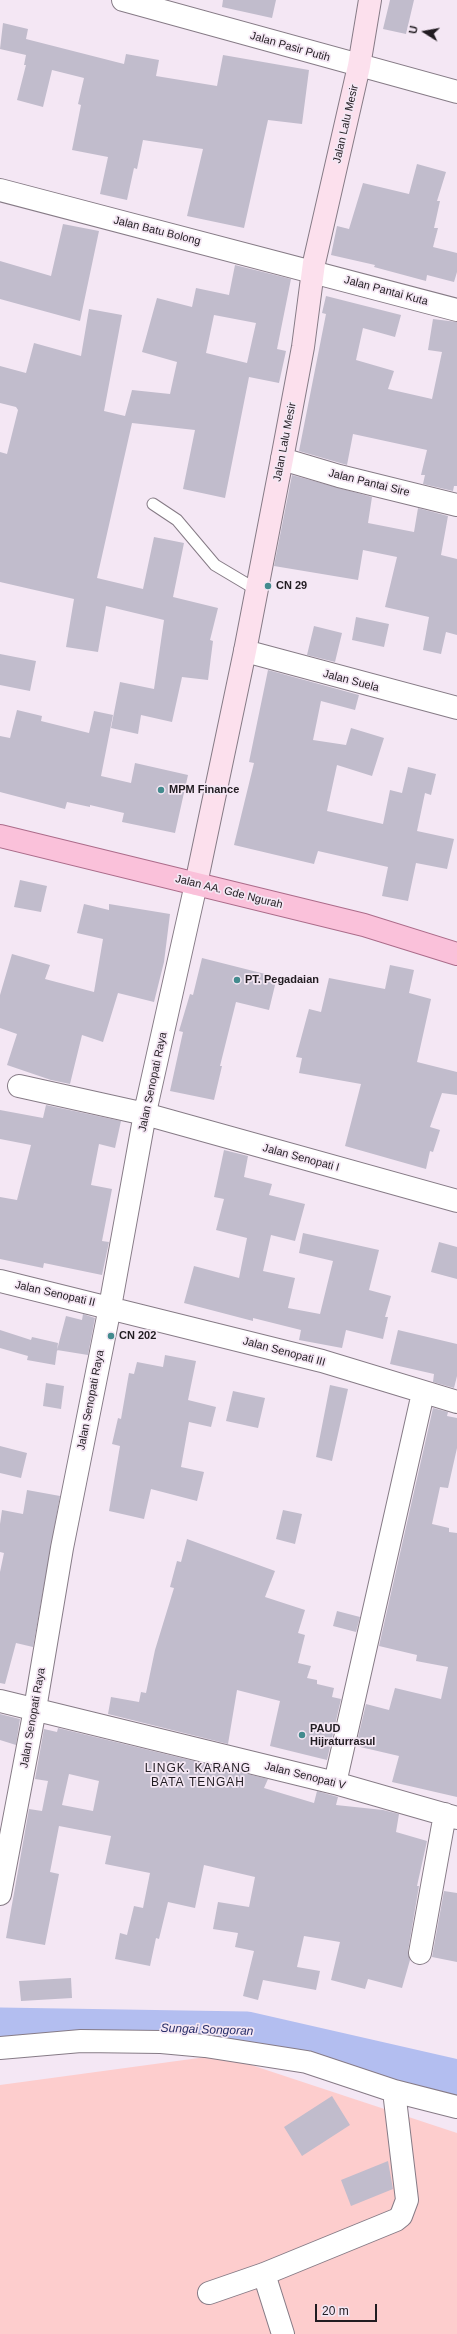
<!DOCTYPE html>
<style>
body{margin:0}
#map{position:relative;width:457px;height:2334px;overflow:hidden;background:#f4e7f4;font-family:Helvetica,sans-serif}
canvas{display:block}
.north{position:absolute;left:405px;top:12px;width:40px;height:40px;-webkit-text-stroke:3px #f4e7f4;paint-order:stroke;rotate:281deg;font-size:11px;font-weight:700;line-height:16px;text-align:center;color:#211c21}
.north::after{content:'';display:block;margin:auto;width:14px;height:18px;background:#211c21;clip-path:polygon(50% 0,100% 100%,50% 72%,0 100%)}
.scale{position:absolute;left:315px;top:2304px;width:62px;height:18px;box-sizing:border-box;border:2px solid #211c21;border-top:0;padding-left:5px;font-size:12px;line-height:14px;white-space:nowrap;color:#211c21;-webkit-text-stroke:3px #f4e7f4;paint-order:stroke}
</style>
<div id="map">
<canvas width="457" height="2334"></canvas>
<div class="north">U</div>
<div class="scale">20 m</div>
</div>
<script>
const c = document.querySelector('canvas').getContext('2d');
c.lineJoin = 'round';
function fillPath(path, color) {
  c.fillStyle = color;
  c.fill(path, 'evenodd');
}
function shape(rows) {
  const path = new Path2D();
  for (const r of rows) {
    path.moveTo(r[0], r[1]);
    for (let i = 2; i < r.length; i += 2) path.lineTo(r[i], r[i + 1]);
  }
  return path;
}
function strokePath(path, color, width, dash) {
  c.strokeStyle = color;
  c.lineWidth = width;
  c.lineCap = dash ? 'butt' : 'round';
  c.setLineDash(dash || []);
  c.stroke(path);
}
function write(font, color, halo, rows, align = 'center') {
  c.font = font + ' Helvetica,sans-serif';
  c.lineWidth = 3.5;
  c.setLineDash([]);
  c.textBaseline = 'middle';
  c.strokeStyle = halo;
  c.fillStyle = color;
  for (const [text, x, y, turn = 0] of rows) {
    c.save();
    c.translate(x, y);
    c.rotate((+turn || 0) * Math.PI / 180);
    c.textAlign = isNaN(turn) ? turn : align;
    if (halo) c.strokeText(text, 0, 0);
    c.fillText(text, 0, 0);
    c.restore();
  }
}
const green = shape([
 [221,2055,457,2133,457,2334,0,2334,0,2085]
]);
const river = shape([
 [0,2026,247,2030,457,2078]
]);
const building = shape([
 [223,0,276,0,272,18,222,7],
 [390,0,414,0,406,34,383,29],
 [3,23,28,29,26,39,124,64,126,54,159,60,156,76,217,86,223,55,309,70,302,124,268,120,244,228,187,216,203,149,143,140,137,169,134,168,127,200,100,194,108,157,72,150,81,105,78,104,84,78,52,70,43,107,17,100,26,65,24,65,26,55,0,49],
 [417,164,446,172,437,201,440,201,434,228,438,228,433,247,457,253,457,272,454,282,427,275,426,281,374,267,375,265,331,255,337,226,349,229,363,183,409,194],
 [63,224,99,231,80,321,0,299,0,261,51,276],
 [235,265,291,279,277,349,286,351,279,383,249,377,225,498,183,489,195,430,132,423,97,578,143,589,154,537,184,543,173,597,218,608,210,640,213,641,208,680,182,677,172,722,141,715,138,734,111,728,120,682,154,689,164,620,106,606,98,652,66,647,74,599,0,582,0,452,7,454,18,410,16,407,0,403,0,366,26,373,34,343,81,356,89,309,122,315,104,411,125,416,132,390,170,394,177,362,142,352,157,298,192,307,196,288,229,295],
 [214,315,256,323,247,363,206,353],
 [326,296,401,315,395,337,363,328,356,360,394,371,388,389,432,399,442,352,428,350,433,319,457,322,457,486,454,486,453,491,423,484,425,475,421,475,427,450,353,434,347,465,299,451,326,314,322,313],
 [292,475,372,497,368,523,414,532,418,508,448,516,441,555,457,559,457,635,446,632,441,654,423,650,429,617,385,607,397,557,363,550,358,580,274,566],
 [356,617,389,624,384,647,352,640],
 [314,626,342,633,335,662,307,655],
 [0,654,36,661,30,691,0,685],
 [268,670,359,695,355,710,321,701,313,740,346,745,351,728,384,738,372,776,337,765,327,811,383,824,390,790,402,793,408,767,436,774,431,795,425,793,417,831,454,839,447,869,416,863,408,901,382,896,388,867,318,851,314,864,234,845,254,763,249,762],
 [17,710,42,716,41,721,89,733,94,711,113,715,101,776,131,783,135,763,188,775,175,833,122,822,124,813,90,805,90,807,67,802,65,809,0,792,0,736,10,738],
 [20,880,47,886,41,912,14,907],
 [84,904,109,910,109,904,170,914,164,962,154,1002,118,993,103,1042,82,1035,70,1084,51,1080,7,1065,17,1034,0,1028,0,995,12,954,50,965,45,979,94,992,103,939,77,933],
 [202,958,277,977,269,1010,236,1002,220,1066,222,1066,214,1100,170,1091,183,1032,179,1031,190,994,193,995],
 [390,965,414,970,409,993,431,999,417,1062,457,1072,457,1095,442,1093,430,1127,440,1130,433,1152,430,1151,426,1169,345,1146,361,1084,299,1073,302,1058,296,1057,309,1009,321,1012,329,978,385,989],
 [46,1105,121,1121,115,1148,99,1144,91,1185,112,1189,102,1241,109,1242,102,1275,44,1263,43,1268,0,1259,0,1197,17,1200,31,1145,0,1139,0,1110,43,1118],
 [224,1150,248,1156,244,1177,272,1184,269,1195,305,1204,295,1241,271,1235,263,1271,295,1278,288,1308,320,1314,333,1261,299,1253,303,1233,379,1250,369,1290,391,1296,385,1317,388,1317,383,1339,346,1330,342,1348,299,1340,301,1330,253,1318,253,1321,184,1303,194,1266,239,1278,247,1238,216,1230,224,1199,214,1197],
 [439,1242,457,1247,457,1279,431,1272],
 [83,1314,95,1318,88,1355,57,1350,66,1316,82,1320],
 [0,1330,31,1340,32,1337,58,1343,55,1365,27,1360,28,1356,0,1348],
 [398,1330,457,1344,457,1376,454,1388,433,1382,434,1374,390,1364],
 [165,1355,196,1361,188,1400,216,1407,211,1427,189,1422,181,1467,204,1472,197,1501,151,1489,144,1519,109,1511,120,1446,112,1444,118,1418,121,1419,129,1373,134,1374,137,1362,163,1367],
 [46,1383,64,1386,61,1409,43,1406],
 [330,1385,348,1389,332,1461,316,1457],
 [233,1391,265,1398,258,1428,226,1421],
 [433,1408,448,1412,447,1416,457,1418,457,1448,448,1488,440,1487,432,1524,449,1528,449,1532,457,1533,457,1797,392,1782,399,1756,356,1746,366,1704,389,1710,395,1688,441,1699,448,1667,416,1661,417,1655,379,1646],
 [0,1446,27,1453,21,1478,0,1473],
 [27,1490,60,1496,33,1647,16,1643,5,1684,0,1683,0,1572,4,1553,0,1552,0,1524,2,1510,23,1514],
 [283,1510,302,1514,295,1544,276,1539],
 [187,1539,275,1571,265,1597,305,1610,298,1633,305,1635,298,1663,311,1666,307,1678,317,1680,317,1684,334,1688,332,1697,341,1699,327,1760,270,1746,280,1701,237,1690,228,1744,108,1714,111,1697,139,1702,141,1692,146,1693,155,1650,174,1588,170,1587,177,1561,181,1562],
 [337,1611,360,1617,356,1632,333,1626],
 [0,1714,20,1719,16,1745,0,1740],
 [58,1728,268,1779,264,1788,314,1803,317,1791,338,1797,336,1805,383,1810,399,1814,396,1832,427,1841,417,1886,419,1886,408,1951,410,1960,402,1988,368,1979,365,1989,331,1980,340,1942,304,1936,297,1967,320,1971,316,1990,263,1980,258,2000,243,1996,254,1951,235,1947,238,1933,213,1929,218,1902,249,1907,255,1877,204,1865,195,1908,168,1902,159,1939,156,1938,150,1966,115,1959,120,1933,127,1935,134,1906,143,1908,150,1873,105,1864,111,1836,59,1826,50,1872,59,1874,45,1945,6,1938,29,1809,42,1811,48,1781,35,1779,44,1729,57,1732],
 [69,1774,99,1781,93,1811,62,1805],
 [444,1891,457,1893,457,1962,432,1957],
 [71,1978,72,1998,21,2001,19,1981],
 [332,2096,350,2125,302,2156,284,2127],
 [388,2161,393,2189,351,2206,341,2180]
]);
const lane = shape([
 [153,504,177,520,215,565,257,590]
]);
const street = shape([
 [123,0,457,92],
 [0,190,457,310],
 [282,459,339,476,457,505],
 [245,651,457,708],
 [19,1086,145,1114,457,1201],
 [0,1281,322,1361,457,1402],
 [0,1701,335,1783,457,1818],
 [335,1783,423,1393],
 [0,1894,35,1709,62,1548,110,1307,146,1108,196,884],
 [420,1953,445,1814],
 [0,2048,81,2041,161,2042,205,2046,307,2062,394,2091,457,2107],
 [264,2274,283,2334],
 [209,2293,264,2274,396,2220,401,2216,407,2200,394,2091]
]);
const secondary = shape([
 [196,884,245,651,282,459,303,347,314,263,359,66,370,0]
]);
const primary = shape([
 [0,836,364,925,457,954]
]);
const markers = [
 [268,586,4,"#438b8e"],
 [161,790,4,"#438b8e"],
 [237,980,4,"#438b8e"],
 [111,1336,4,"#438b8e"],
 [302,1735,4,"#438b8e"]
];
const streetNames = [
 ["Jalan Pasir Putih",290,47,16],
 ["Jalan Lalu Mesir",346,124,-77],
 ["Jalan Batu Bolong",157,231,14],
 ["Jalan Pantai Kuta",386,291,15],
 ["Jalan Lalu Mesir",285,442,-79],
 ["Jalan Pantai Sire",369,483,14],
 ["Jalan Suela",351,681,15],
 ["Jalan AA. Gde Ngurah",229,892,14],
 ["Jalan Senopati Raya",153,1082,-78],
 ["Jalan Senopati I",301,1158,15],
 ["Jalan Senopati II",55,1294,13],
 ["Jalan Senopati III",284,1352,15],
 ["Jalan Senopati Raya",91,1400,-79],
 ["Jalan Senopati Raya",33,1718,-80],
 ["Jalan Senopati V",305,1776,14]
];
const poiNames = [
 ["CN 29",276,586],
 ["MPM Finance",169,790],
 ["PT. Pegadaian",245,980],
 ["CN 202",119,1336],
 ["PAUD",310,1729],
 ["Hijraturrasul",310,1742]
];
const neighbourhoodNames = [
 ["LINGK. KARANG",198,1769],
 ["BATA TENGAH",198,1783]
];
const waterNames = [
 ["Sungai Songoran",207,2030,2]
];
fillPath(green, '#fdcdcd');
strokePath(river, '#b3bef0', 37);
fillPath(building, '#c1bccc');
strokePath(lane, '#867b86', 13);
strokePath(street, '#867b86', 24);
strokePath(secondary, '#867b86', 24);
strokePath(primary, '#ab6c8a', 24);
strokePath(lane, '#fff', 11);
strokePath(street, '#fff', 22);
strokePath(secondary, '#fce0ed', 22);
strokePath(primary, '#fac1da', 22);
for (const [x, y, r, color] of markers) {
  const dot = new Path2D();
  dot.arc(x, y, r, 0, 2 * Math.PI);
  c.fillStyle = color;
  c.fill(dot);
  strokePath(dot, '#f4e7f4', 1.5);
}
write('11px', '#211c21', '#f4e7f4', streetNames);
write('bold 11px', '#211c21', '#f4e7f4', poiNames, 'left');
c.letterSpacing = '1px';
write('12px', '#211c21', '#f4e7f4', neighbourhoodNames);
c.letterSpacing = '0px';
write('italic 12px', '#292f6a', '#f4e7f4', waterNames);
</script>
